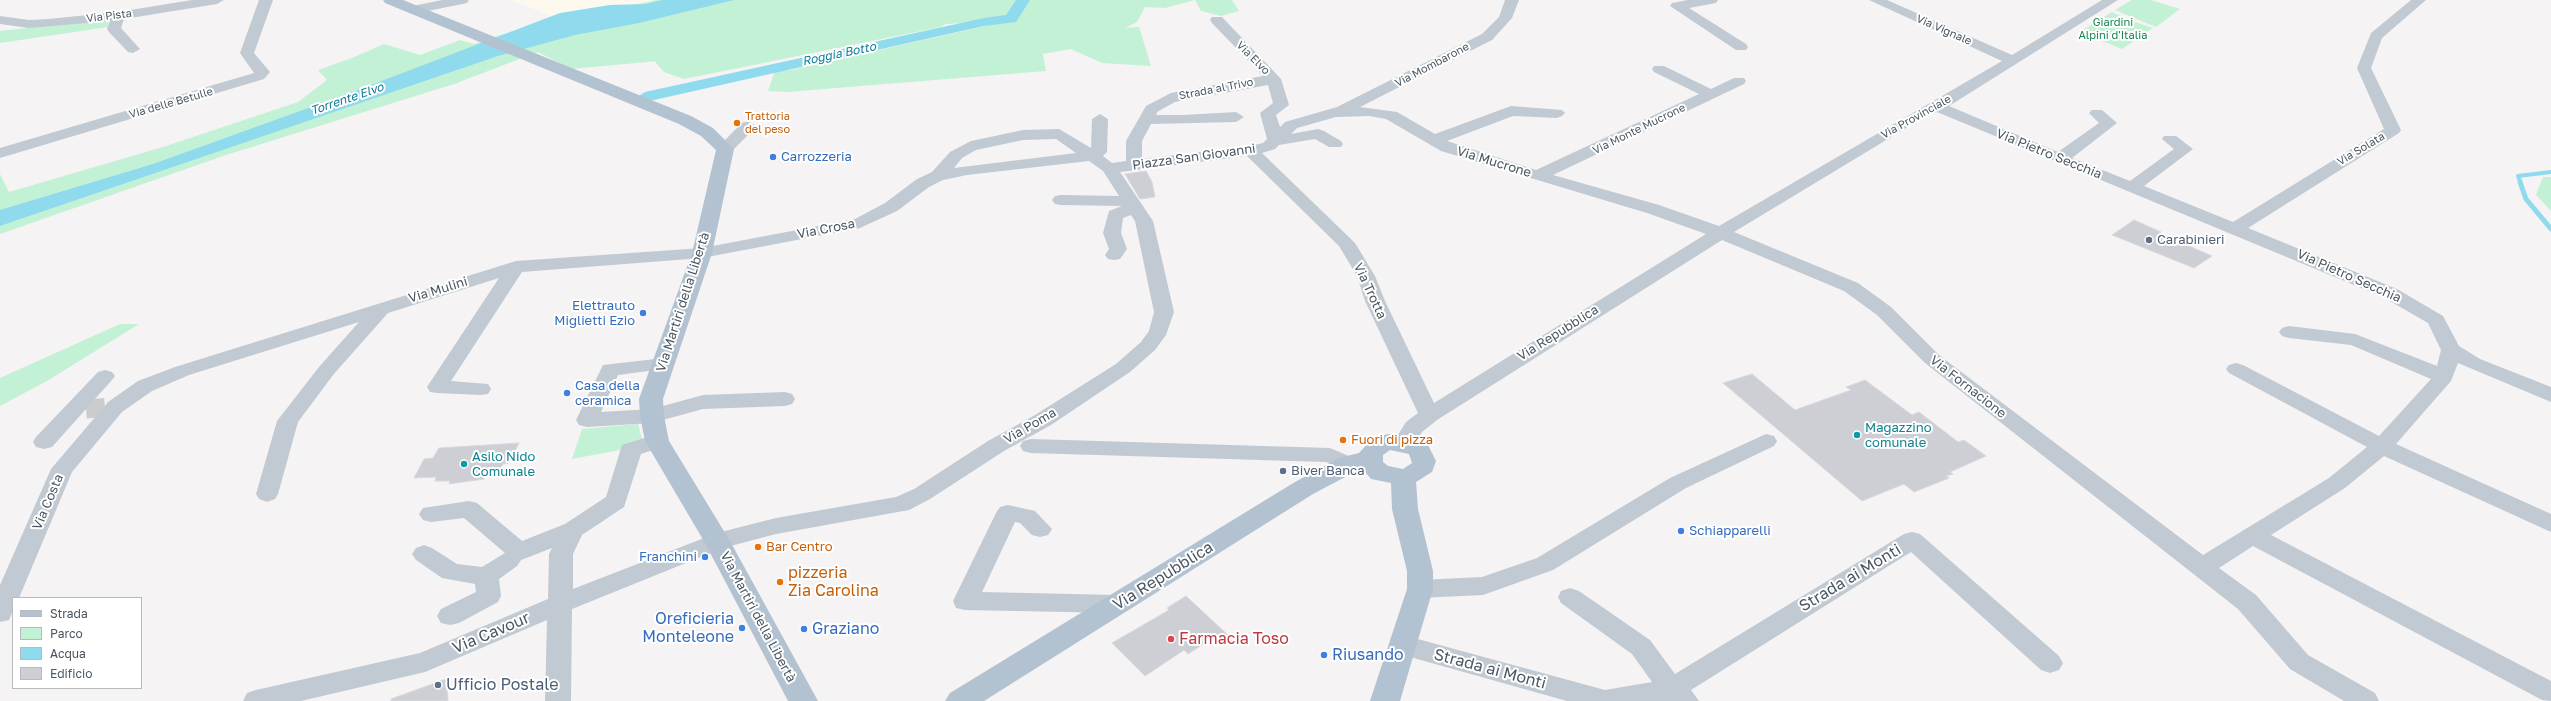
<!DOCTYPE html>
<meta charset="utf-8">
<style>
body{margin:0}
#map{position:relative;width:2551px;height:701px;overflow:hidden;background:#f5f3f3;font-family:"Golos Text",sans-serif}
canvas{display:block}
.legend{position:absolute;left:12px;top:597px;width:130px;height:92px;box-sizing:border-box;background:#fff;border:1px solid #b7bbc0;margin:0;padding:5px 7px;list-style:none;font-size:12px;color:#4a5661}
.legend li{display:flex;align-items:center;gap:8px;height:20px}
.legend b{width:20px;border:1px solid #b7bbc0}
</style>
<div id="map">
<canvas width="2551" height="701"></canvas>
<ul class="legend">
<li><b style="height:5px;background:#b3c2d1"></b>Strada</li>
<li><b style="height:11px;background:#c3f1d5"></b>Parco</li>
<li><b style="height:11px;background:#90daee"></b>Acqua</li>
<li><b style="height:11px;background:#cdcfd5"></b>Edificio</li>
</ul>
</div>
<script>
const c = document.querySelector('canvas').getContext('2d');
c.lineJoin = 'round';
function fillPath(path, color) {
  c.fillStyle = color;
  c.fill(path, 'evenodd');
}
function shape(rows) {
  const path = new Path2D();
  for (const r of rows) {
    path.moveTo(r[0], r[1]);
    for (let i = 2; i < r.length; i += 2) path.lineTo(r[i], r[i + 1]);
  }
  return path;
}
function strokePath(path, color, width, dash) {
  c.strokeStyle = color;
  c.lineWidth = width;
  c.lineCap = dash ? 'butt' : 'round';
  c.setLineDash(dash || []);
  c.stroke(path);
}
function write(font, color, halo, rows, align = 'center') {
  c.font = font + ' "Golos Text",sans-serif';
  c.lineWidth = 4;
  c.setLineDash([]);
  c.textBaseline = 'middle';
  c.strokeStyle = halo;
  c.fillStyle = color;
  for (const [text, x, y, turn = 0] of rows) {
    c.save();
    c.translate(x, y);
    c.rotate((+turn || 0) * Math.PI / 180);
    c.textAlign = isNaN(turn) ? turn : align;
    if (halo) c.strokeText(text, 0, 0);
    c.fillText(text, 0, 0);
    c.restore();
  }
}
const commercial = shape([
 [511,0,662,0,646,4,610,5,552,16]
]);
const green = shape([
 [656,0,1020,0,1010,17,984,22,945,24,941,27,862,43,684,79,664,72,655,62,658,61,571,69,538,52,454,84,226,155,0,234,0,174,9,192,163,147,298,102,327,80,318,70,352,58,384,44,420,55,460,40,474,44,500,35],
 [1025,0,1232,0,1239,11,1221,16,1201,11,1195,0,1165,8,1145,7,1137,22,1125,28,1139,27,1151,66,1102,63,1071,49,1043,54,1046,71,787,92,768,91,775,71,791,70,1012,20],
 [2132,0,2151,0,2180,9,2156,27,2115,10],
 [2112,12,2129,20,2153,28,2122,49,2080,32],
 [104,19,109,20,108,27,0,43,0,31],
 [2543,177,2551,177,2551,211,2536,195],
 [120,324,139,324,47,381,0,406,0,378],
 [638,424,643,443,625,449,572,459,582,429]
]);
const water = shape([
 [662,0,734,0,639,23,575,35,498,56,0,226,0,210,153,164,350,93,560,13,610,5,646,4]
]);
const streamFar1 = shape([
 [2521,183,2518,176,2551,172]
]);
const stream = shape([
 [2520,182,2526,199,2551,229]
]);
const canal = shape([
 [1016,0,1030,0,1016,22,984,26,645,102,637,97,645,92,984,18,1006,15,1016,0]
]);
const building = shape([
 [1146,171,1152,182,1155,197,1140,199,1125,174,1146,171],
 [2134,220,2161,232,2159,233,2212,256,2194,268,2112,235,2134,220],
 [1752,374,1795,410,1851,390,1846,387,1865,380,1912,415,1919,412,1958,442,1964,440,1986,456,1950,472,1953,474,1946,476,1949,478,1914,492,1904,484,1862,501,1723,383,1752,374],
 [519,443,509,463,503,464,499,471,495,471,492,476,486,476,484,479,449,484,450,481,435,481,436,477,414,478,424,459,433,458,439,448,519,443],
 [1186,596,1229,636,1211,646,1207,642,1188,654,1184,650,1145,676,1112,643,1169,610,1167,608,1186,596],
 [446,679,448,701,391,701,391,699,446,679]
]);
const minorTunnel = shape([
 [86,409,109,407]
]);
const minor = shape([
 [192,0,224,0,217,4,124,19,121,28,140,49,133,53,128,52,109,32,107,29,110,21,29,28,0,24,0,16,29,20,48,19,118,12,192,0],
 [259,0,273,0,254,53,270,72,264,79,0,158,0,148,254,73,240,53,259,0],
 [442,0,469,0,467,3,413,14,406,10,408,7,442,0],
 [1505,0,1519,0,1512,18,1492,40,1360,107,1397,112,1435,134,1511,106,1562,110,1565,113,1562,116,1557,118,1513,116,1447,141,1536,170,1699,94,1654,72,1652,69,1654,66,1664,66,1711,89,1734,78,1744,78,1746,81,1744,84,1553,175,1659,205,1719,226,2002,61,1869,0,1887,0,2012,55,2102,0,2118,0,1949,106,2058,152,2099,123,2089,113,2092,110,2102,110,2117,123,2072,158,2130,181,2174,149,2162,139,2164,136,2176,136,2193,149,2144,186,2233,222,2384,129,2357,68,2371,33,2411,0,2426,0,2382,38,2371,68,2401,130,2399,133,2248,228,2397,289,2443,316,2459,346,2480,359,2551,387,2551,402,2458,363,2451,381,2396,444,2551,514,2551,532,2384,456,2345,488,2271,535,2551,681,2551,701,2542,700,2253,546,2219,568,2256,595,2308,655,2375,693,2379,701,2344,701,2290,669,2238,609,1925,363,1877,315,1844,291,1722,240,1437,420,1422,432,1412,448,1404,450,1396,448,1393,443,1406,422,1418,413,1365,301,1357,276,1339,246,1247,156,1120,172,1153,221,1174,312,1166,335,1155,350,1130,372,1051,425,1004,451,930,499,909,510,776,534,723,548,572,609,571,701,545,701,547,620,425,672,301,701,243,701,247,693,256,690,420,653,548,599,549,554,552,548,521,560,517,566,499,579,501,596,498,602,459,623,450,625,441,623,437,616,441,609,476,592,475,584,442,578,416,560,412,554,416,548,424,545,432,548,457,564,482,567,505,553,464,518,431,522,423,520,419,514,423,508,469,501,477,503,522,541,565,524,606,497,622,445,657,434,665,436,668,441,665,446,641,454,624,507,582,535,573,554,573,589,717,533,776,518,896,497,914,489,988,441,1035,415,1116,364,1141,342,1149,331,1154,312,1135,221,1131,215,1123,218,1121,233,1127,249,1120,259,1114,260,1108,259,1105,255,1109,249,1103,233,1109,211,1122,206,1061,205,1055,204,1052,200,1055,196,1061,195,1119,196,1103,171,1089,161,967,175,943,180,929,187,897,211,860,228,702,258,522,272,451,381,488,384,491,389,488,394,481,395,437,393,430,392,427,387,499,278,388,313,333,375,298,422,278,494,275,499,267,502,259,499,256,494,277,421,319,367,359,322,189,375,152,391,122,412,72,472,19,598,13,598,12,613,9,620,0,622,0,585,51,469,108,402,138,381,175,367,516,261,702,248,855,219,885,203,917,179,932,172,950,152,971,141,1023,130,1059,129,1091,148,1092,119,1100,114,1108,119,1107,152,1103,156,1112,163,1126,161,1126,141,1146,106,1171,93,1263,76,1212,23,1210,20,1212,17,1222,17,1281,79,1289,105,1276,115,1280,127,1285,122,1337,107,1482,34,1499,17,1505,0],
 [1268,85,1273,103,1260,113,1267,139,1263,143,1250,146,1142,159,1142,141,1151,124,1236,122,1244,117,1236,112,1183,115,1156,115,1157,112,1175,102,1268,85],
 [1937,112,2383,297,2428,323,2441,350,2437,366,2355,334,2289,326,2282,328,2279,332,2282,336,2289,338,2351,345,2431,379,2379,436,2243,365,2236,363,2229,365,2226,369,2229,373,2367,447,2329,478,2203,555,1939,355,1891,307,1858,283,1734,232,1926,116,1937,112],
 [1369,116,1386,119,1441,151,1647,213,1706,234,1434,403,1385,301,1375,276,1355,243,1262,153,1275,149,1279,145,1315,139,1329,147,1341,147,1343,144,1341,141,1324,131,1318,129,1291,134,1297,128,1336,117,1369,116],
 [1056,139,1076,153,954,168,962,158,976,150,1023,140,1056,139],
 [1688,0,1718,0,1716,3,1689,8,1746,44,1748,47,1746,50,1736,50,1670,6,1672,3,1688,0],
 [748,121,756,126,754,129,731,152,719,152,717,149,719,146,742,123,748,121],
 [664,358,671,360,674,364,671,368,618,375,601,412,652,409,703,395,785,392,792,394,795,399,792,404,785,406,703,409,652,423,587,427,579,425,576,420,603,365,664,358],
 [105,370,112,372,115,376,112,380,52,447,44,449,36,447,33,442,36,437,98,372,105,370],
 [1766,434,1774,436,1777,441,1774,446,1686,488,1553,570,1483,595,1420,598,1411,595,1408,589,1411,583,1420,580,1482,577,1537,558,1670,478,1766,434],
 [1031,439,1330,448,1356,459,1359,464,1356,469,1348,471,1326,462,1031,453,1023,451,1020,446,1023,441,1031,439],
 [1008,505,1035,511,1052,529,1048,535,1040,537,1032,535,1020,523,1015,522,982,592,1117,595,1126,597,1129,604,1126,611,1117,613,965,610,956,608,953,601,996,513,1000,507,1008,505],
 [1912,532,1920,534,2059,656,2063,663,2059,670,2050,673,2041,670,1911,552,1691,690,1699,701,1567,701,1403,655,1394,652,1390,645,1394,638,1403,635,1605,690,1652,682,1632,654,1561,603,1558,597,1561,591,1570,588,1579,591,1650,640,1675,674,1904,534,1912,532]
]);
const major = shape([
 [383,0,403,0,691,116,713,128,734,149,712,253,663,399,664,416,669,441,730,541,818,701,788,701,705,543,645,441,640,416,639,399,692,253,716,150,701,136,679,124,385,3,383,0],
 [1388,434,1404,435,1427,443,1436,461,1432,472,1416,482,1418,509,1433,571,1433,589,1400,701,1370,701,1407,589,1407,571,1392,509,1391,483,1371,479,1362,468,1313,494,984,701,945,701,950,693,1295,482,1339,458,1359,453,1372,439,1388,434],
 [1390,450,1409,454,1412,463,1403,469,1388,466,1383,462,1383,455,1390,450]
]);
const markers = [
 [737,123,4,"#e8710a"],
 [773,157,4,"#3f7fe0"],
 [2149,240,4,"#5c6f8a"],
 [643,313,4,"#3f7fe0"],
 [567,393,4,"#3f7fe0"],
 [1857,435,4,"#0f9aa8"],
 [1343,440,4,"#e8710a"],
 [464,464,4,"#0f9aa8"],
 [1283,471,4,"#5c6f8a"],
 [1681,531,4,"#3f7fe0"],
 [758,547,4,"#e8710a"],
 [705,557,4,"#3f7fe0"],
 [780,582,4,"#e8710a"],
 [742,628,4,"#3f7fe0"],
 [804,629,4,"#3f7fe0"],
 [1171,639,4,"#e0444e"],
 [1324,655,4,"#3f7fe0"],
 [438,685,4,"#5c6f8a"]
];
const farStreetnames = [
 ["Via Pista",109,16,-7],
 ["Via Vignale",1944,30,24],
 ["Via Elvo",1253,58,45],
 ["Via Mombarone",1432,65,-28],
 ["Strada al Trivo",1216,89,-11],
 ["Via delle Betulle",171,103,-16],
 ["Via Provinciale",1916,117,-29],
 ["Via Monte Mucrone",1639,129,-26],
 ["Via Solata",2361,149,-31]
];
const farParknames = [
 ["Giardini",2113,23],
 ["Alpini d'Italia",2113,36]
];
const farFoodnames = [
 ["Trattoria",745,117],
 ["del peso",745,130]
];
const farWaternames = [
 ["Roggia Botto",839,54,-12],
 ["Torrente Elvo",347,99,-19]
];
const streetNames = [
 ["Via Pietro Secchia",2049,154,22],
 ["Piazza San Giovanni",1194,157,-8],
 ["Via Mucrone",1494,162,17],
 ["Via Crosa",826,229,-11],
 ["Via Pietro Secchia",2349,276,24],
 ["Via Mulini",438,290,-17],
 ["Via Trotta",1370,291,65],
 ["Via Martiri della Libertà",683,302,-72],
 ["Via Repubblica",1558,333,-32],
 ["Via Fornacione",1968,387,38],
 ["Via Poma",1030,426,-30],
 ["Via Costa",48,502,-67],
 ["Via Martiri della Libertà",758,617,62]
];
const shopNames = [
 ["Carrozzeria",781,157],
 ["Elettrauto",635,306,"right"],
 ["Miglietti Ezio",635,321,"right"],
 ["Casa della",575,386],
 ["ceramica",575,401],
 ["Schiapparelli",1689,531],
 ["Franchini",697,557,"right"]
];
const serviceNames = [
 ["Carabinieri",2157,240],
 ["Biver Banca",1291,471]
];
const cultureNames = [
 ["Magazzino",1865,428],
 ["comunale",1865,443],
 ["Asilo Nido",472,457],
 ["Comunale",472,472]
];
const foodNames = [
 ["Fuori di pizza",1351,440],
 ["Bar Centro",766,547]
];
const nearFoodnames = [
 ["pizzeria",788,573],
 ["Zia Carolina",788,591]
];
const nearStreetnames = [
 ["Via Repubblica",1163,576,-32],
 ["Strada ai Monti",1850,578,-31],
 ["Via Cavour",491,633,-23],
 ["Strada ai Monti",1490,669,15]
];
const nearShopnames = [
 ["Oreficieria",734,619,"right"],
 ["Monteleone",734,637,"right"],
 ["Graziano",812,629],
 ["Riusando",1332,655]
];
const nearHealthnames = [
 ["Farmacia Toso",1179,639]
];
const nearServicenames = [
 ["Ufficio Postale",446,685]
];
fillPath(commercial, '#fdf9ef');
fillPath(green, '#c3f1d5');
fillPath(water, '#90daee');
strokePath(streamFar1, '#90daee', 4);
strokePath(stream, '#90daee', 5);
fillPath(canal, '#90daee');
fillPath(building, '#cdcfd5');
strokePath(building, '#d7d9de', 1);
strokePath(minorTunnel, '#caccce', 19, [19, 10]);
fillPath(minor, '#c1cad2');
fillPath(major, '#b3c2d1');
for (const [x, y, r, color] of markers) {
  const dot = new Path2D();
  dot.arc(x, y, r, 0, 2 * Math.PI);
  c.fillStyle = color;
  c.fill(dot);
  strokePath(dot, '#fff', 1.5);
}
write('11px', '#4a5661', '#fff', farStreetnames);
write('11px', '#17864f', '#fff', farParknames);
write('11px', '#c56008', '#fff', farFoodnames, 'left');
write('italic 12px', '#0c7c9b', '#fff', farWaternames);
write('13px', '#4a5661', '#fff', streetNames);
write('13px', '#366cbe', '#fff', shopNames, 'left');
write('13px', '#4e5e75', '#fff', serviceNames, 'left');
write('13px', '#0d838f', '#fff', cultureNames, 'left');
write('13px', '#c56008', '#fff', foodNames, 'left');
write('16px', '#c56008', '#fff', nearFoodnames, 'left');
write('16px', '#4a5661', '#fff', nearStreetnames);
write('16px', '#366cbe', '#fff', nearShopnames, 'left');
write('16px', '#be3a42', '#fff', nearHealthnames, 'left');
write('16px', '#4e5e75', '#fff', nearServicenames, 'left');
</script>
